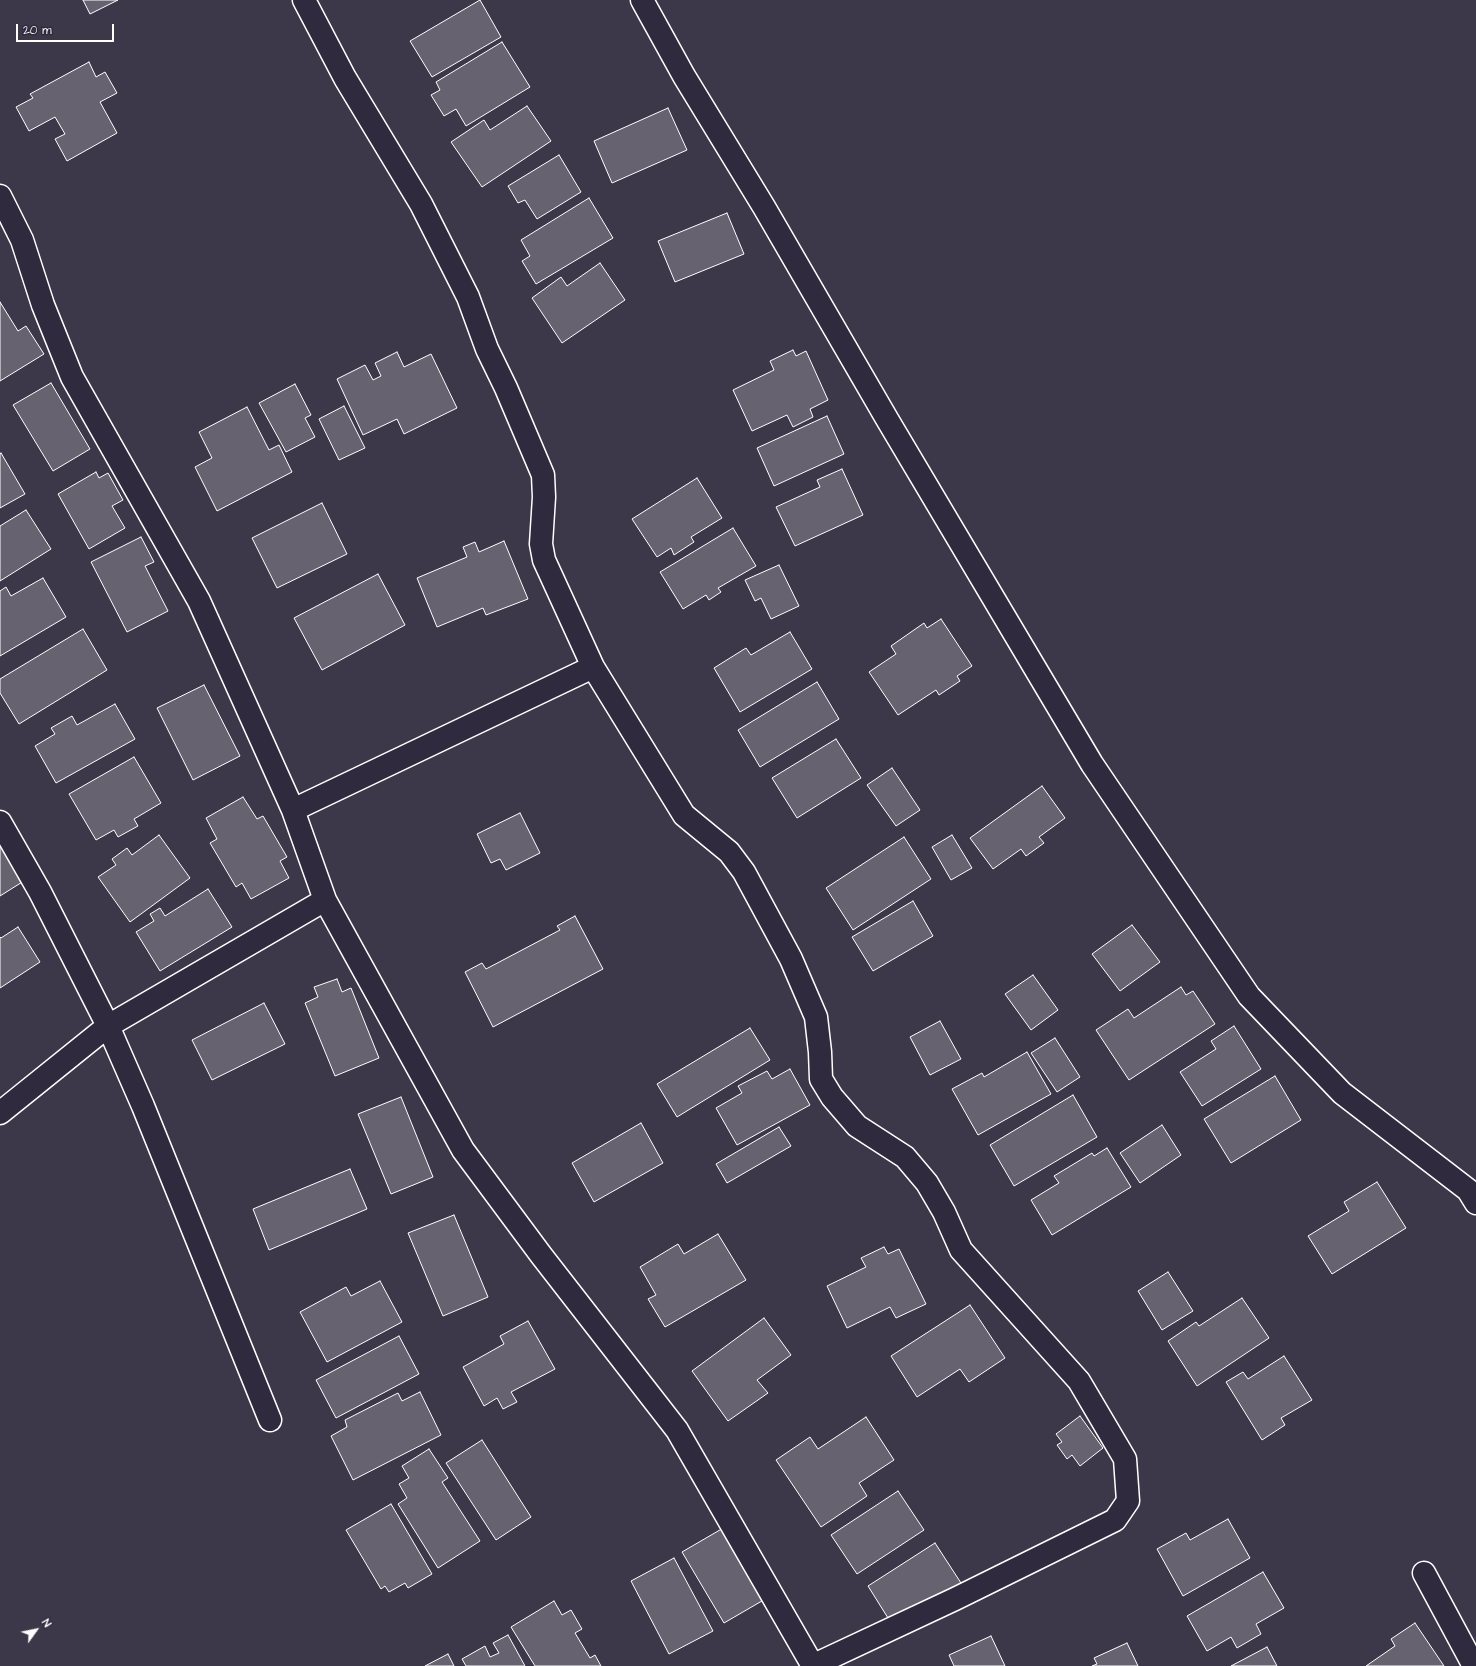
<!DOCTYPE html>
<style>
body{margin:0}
#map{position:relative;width:1476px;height:1666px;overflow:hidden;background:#3c3749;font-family:"Architects Daughter",sans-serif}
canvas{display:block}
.north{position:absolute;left:16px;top:1610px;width:40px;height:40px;-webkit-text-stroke:3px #2f2a3d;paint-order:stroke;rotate:57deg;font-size:11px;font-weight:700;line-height:16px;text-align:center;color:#fff}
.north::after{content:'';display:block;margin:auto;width:14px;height:18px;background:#fff;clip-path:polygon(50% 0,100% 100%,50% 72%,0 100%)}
.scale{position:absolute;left:16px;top:24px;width:98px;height:18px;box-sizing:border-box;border:2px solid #fff;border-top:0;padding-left:5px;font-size:12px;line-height:14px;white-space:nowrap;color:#fff;-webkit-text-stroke:3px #2f2a3d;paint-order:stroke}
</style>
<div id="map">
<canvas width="1476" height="1666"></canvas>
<div class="north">N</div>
<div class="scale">20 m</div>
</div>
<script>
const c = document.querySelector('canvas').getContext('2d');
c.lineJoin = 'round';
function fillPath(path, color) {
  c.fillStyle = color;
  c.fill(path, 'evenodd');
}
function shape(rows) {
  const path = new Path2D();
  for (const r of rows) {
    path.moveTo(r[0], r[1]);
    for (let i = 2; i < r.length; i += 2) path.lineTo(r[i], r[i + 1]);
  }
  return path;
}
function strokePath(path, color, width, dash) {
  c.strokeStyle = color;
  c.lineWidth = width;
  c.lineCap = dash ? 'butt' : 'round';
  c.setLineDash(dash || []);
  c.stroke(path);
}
const building = shape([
 [83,0,118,0,90,14,83,0],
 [480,0,501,37,432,77,410,41,480,0],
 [502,42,530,87,466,126,456,109,444,116,431,95,440,90,436,82,502,42],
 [89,62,96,77,105,72,117,93,100,102,117,133,67,161,55,139,65,134,55,117,29,131,16,107,33,98,30,94,89,62],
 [527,106,551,141,482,187,451,142,484,120,490,130,527,106],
 [668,108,687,150,612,183,594,141,668,108],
 [559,155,581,192,537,219,525,200,518,203,508,186,559,155],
 [589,198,613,238,536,284,522,261,530,256,521,240,589,198],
 [727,213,744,254,675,282,658,241,727,213],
 [600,263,625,300,562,343,532,298,561,277,567,286,600,263],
 [0,302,18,331,26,326,44,354,0,381,0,302],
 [793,350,796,356,806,351,828,400,810,409,813,417,793,427,787,415,752,431,733,390,774,370,770,361,793,350],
 [397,352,404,367,431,354,457,408,404,434,397,419,363,435,337,379,365,365,373,380,381,376,375,363,397,352],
 [51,383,90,449,53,471,13,405,51,383],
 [295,384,311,415,305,418,315,437,286,452,259,403,295,384],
 [344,406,365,448,339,460,319,419,344,406],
 [247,407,269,450,279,445,292,472,217,511,195,467,212,458,199,432,247,407],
 [827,416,844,454,774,486,757,448,827,416],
 [1,453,25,494,0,508,0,454,1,453],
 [842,469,863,515,795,546,776,507,820,487,817,480,842,469],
 [96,472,99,478,108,473,123,500,112,506,125,528,89,549,58,494,96,472],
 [697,478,722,518,691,537,694,542,674,555,671,548,657,557,632,519,697,478],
 [322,503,347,554,277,588,252,538,322,503],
 [26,510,51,549,0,581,0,526,26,510],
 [733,528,756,566,718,588,721,592,709,600,706,595,683,609,660,572,733,528],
 [141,537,154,562,145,566,168,611,127,632,91,562,141,537],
 [504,541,528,599,486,615,483,608,437,627,417,578,467,557,463,547,475,542,479,552,504,541],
 [779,565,799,606,771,619,761,598,755,601,745,580,779,565],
 [378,574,405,625,322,670,294,618,378,574],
 [43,578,66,617,0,656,0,591,6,587,11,596,43,578],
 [941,619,972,666,957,676,960,681,939,695,936,690,898,715,869,672,896,654,891,646,924,623,927,628,941,619],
 [83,629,107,670,19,724,0,693,0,679,83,629],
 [790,632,812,669,740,712,714,668,746,648,751,655,790,632],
 [817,682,839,719,760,767,738,730,817,682],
 [204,685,240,756,193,780,157,708,204,685],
 [115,704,135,739,56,783,35,746,55,734,51,728,72,716,77,725,115,704],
 [836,739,861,778,797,818,772,778,836,739],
 [134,757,161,803,134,819,138,826,118,837,114,830,96,840,69,794,134,757],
 [892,768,920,810,896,826,867,785,892,768],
 [1042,786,1065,818,1039,837,1044,843,1026,856,1021,849,993,869,970,838,1042,786],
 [243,797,257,819,263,816,287,857,280,861,289,878,251,899,242,883,236,887,210,843,217,839,206,818,243,797],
 [520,813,540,853,506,870,500,859,491,863,477,834,520,813],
 [159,835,190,878,130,922,98,877,116,865,112,859,127,848,132,855,159,835],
 [952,835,972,868,951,880,932,847,952,835],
 [0,836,27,879,0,896,0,836],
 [904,837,931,879,853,930,826,888,904,837],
 [208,889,232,927,160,971,136,932,154,921,150,914,160,908,165,916,208,889],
 [913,901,933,936,873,971,852,937,913,901],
 [575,916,603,969,493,1027,465,972,482,963,486,969,560,930,557,926,575,916],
 [1132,925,1160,962,1120,991,1092,954,1132,925],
 [18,927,40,962,0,988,0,937,1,938,18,927],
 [1033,975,1058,1010,1031,1030,1005,994,1033,975],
 [337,979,342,992,351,988,379,1058,335,1076,305,1003,318,997,314,987,337,979],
 [1181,987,1186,995,1193,991,1215,1024,1129,1080,1096,1030,1128,1009,1134,1018,1181,987],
 [264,1003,285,1044,212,1080,192,1040,264,1003],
 [940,1021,961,1059,930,1075,910,1037,940,1021],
 [1234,1026,1261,1069,1202,1106,1180,1072,1216,1049,1211,1041,1234,1026],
 [750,1028,770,1060,677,1117,657,1084,750,1028],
 [1055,1038,1080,1077,1057,1092,1031,1053,1055,1038],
 [1027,1052,1051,1094,978,1135,952,1089,982,1073,984,1077,1027,1052],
 [790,1069,810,1105,737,1145,716,1108,742,1093,738,1086,767,1071,772,1079,790,1069],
 [1275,1076,1301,1120,1231,1163,1204,1119,1275,1076],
 [1073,1095,1097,1137,1014,1186,990,1145,1073,1095],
 [401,1097,433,1177,391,1194,358,1114,401,1097],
 [641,1123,663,1163,594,1202,572,1163,641,1123],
 [1162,1125,1181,1155,1140,1183,1120,1153,1162,1125],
 [779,1127,791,1146,727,1183,716,1164,779,1127],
 [1107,1148,1131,1187,1052,1235,1031,1200,1059,1183,1054,1176,1092,1153,1094,1156,1107,1148],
 [350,1169,367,1209,269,1250,253,1209,350,1169],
 [1377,1182,1406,1228,1332,1274,1308,1236,1349,1211,1344,1202,1377,1182],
 [454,1215,488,1297,443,1316,408,1233,454,1215],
 [718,1234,746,1280,665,1327,648,1299,656,1295,640,1267,678,1244,684,1254,718,1234],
 [884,1247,888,1254,899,1249,926,1304,896,1318,890,1307,847,1328,827,1286,866,1267,861,1258,884,1247],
 [1168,1272,1193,1311,1162,1330,1138,1291,1168,1272],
 [380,1281,402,1322,327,1362,300,1312,346,1287,351,1296,380,1281],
 [1242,1298,1269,1338,1197,1386,1168,1341,1196,1322,1199,1326,1242,1298],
 [970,1305,1005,1358,969,1382,960,1369,917,1397,891,1356,970,1305],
 [764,1318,791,1355,757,1380,768,1393,728,1421,692,1371,764,1318],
 [528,1321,555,1369,511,1392,517,1402,503,1409,497,1398,484,1406,463,1367,504,1344,500,1336,528,1321],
 [399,1336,419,1374,336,1418,316,1380,399,1336],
 [1284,1356,1312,1400,1281,1418,1285,1425,1262,1440,1226,1382,1243,1372,1248,1379,1284,1356],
 [420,1392,441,1435,353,1480,331,1436,347,1427,345,1420,398,1393,402,1401,420,1392],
 [1080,1416,1103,1448,1080,1466,1072,1455,1067,1459,1057,1445,1062,1442,1056,1434,1080,1416],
 [866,1417,894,1460,859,1483,867,1496,821,1527,776,1460,810,1437,818,1449,866,1417],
 [482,1440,531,1517,496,1540,446,1463,482,1440],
 [429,1449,448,1478,442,1482,480,1541,438,1568,398,1504,407,1498,399,1484,409,1478,402,1466,429,1449],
 [898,1491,924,1530,857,1574,831,1535,898,1491],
 [391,1504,432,1574,408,1588,405,1583,389,1592,385,1586,381,1589,346,1530,391,1504],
 [1228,1519,1250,1558,1183,1596,1157,1549,1186,1533,1190,1540,1228,1519],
 [725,1527,767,1598,724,1623,682,1552,725,1527],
 [935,1543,961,1583,893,1626,868,1586,935,1543],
 [674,1558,713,1631,669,1654,631,1581,674,1558],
 [1263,1572,1284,1608,1256,1624,1261,1634,1237,1648,1231,1637,1207,1651,1187,1616,1263,1572],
 [554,1601,562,1615,571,1610,582,1629,575,1633,590,1658,595,1655,601,1666,535,1666,511,1627,554,1601],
 [1415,1623,1444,1666,1366,1666,1395,1646,1391,1639,1415,1623],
 [508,1635,525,1666,466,1666,462,1659,485,1646,490,1657,499,1653,493,1643,508,1635],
 [991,1636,1005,1666,954,1666,949,1655,991,1636],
 [1127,1643,1138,1666,1092,1666,1097,1664,1094,1658,1127,1643],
 [1267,1647,1277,1666,1231,1666,1267,1647],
 [448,1654,454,1666,425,1666,448,1654]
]);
const street = shape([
 [304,0,345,78,421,204,468,297,487,349,506,388,543,475,544,497,541,544,544,560,593,667,684,815,701,829,729,852,744,872,791,959,816,1017,820,1052,821,1079,832,1097,857,1126,905,1157,927,1183,944,1212,961,1250,1079,1381,1125,1459,1128,1501,1115,1520,955,1599,812,1666],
 [642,0,684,76,764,207,887,419,1092,764,1249,996,1342,1093,1468,1190,1476,1203],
 [0,196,22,240,43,305,72,377,199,601,293,810,325,900,463,1150,541,1255,677,1430,813,1666],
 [293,810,593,667],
 [0,822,40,892,108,1026,143,1106,270,1420],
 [0,1113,108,1026,325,900],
 [1424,1573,1474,1666]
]);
fillPath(building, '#666270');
strokePath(building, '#fff', 1);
strokePath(street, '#fff', 25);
strokePath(street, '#2f2a3d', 22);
</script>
